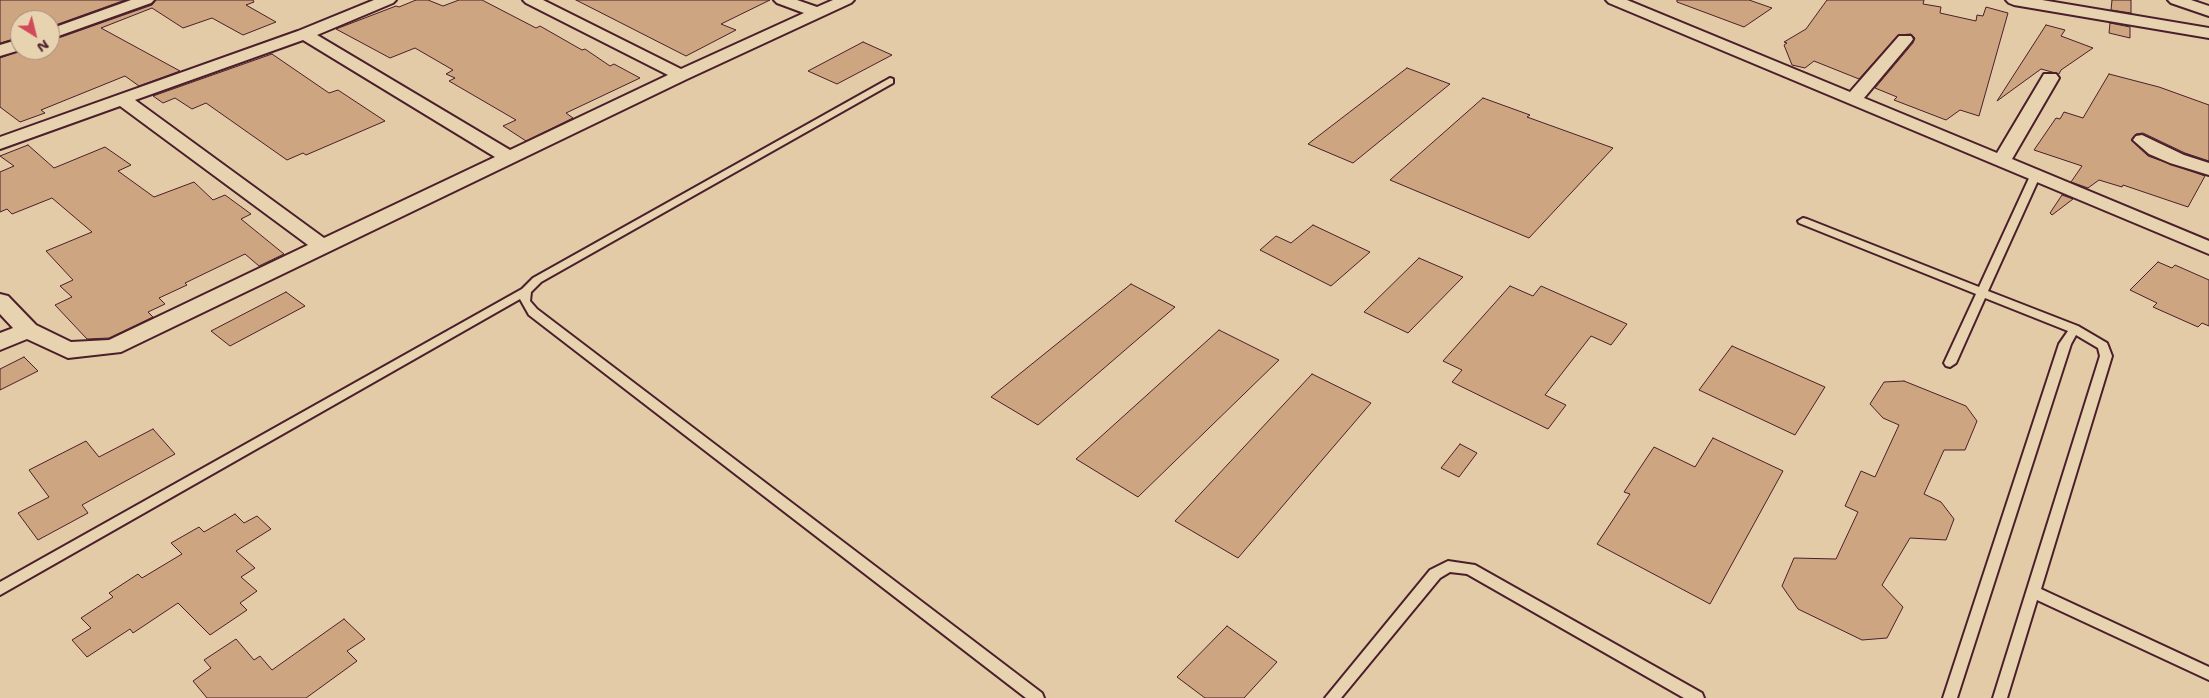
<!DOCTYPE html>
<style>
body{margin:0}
#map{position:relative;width:2209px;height:698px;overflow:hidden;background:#e4cba8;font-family:"Shantell Sans",sans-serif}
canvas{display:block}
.north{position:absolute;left:10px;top:10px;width:50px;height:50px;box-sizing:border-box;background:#e8d3b1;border:1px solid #a98b7b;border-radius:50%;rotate:144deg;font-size:14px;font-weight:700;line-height:20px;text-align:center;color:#4a1f2b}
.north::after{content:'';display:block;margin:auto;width:18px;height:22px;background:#d1495b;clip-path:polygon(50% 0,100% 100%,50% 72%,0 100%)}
</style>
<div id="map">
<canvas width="2209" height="698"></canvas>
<div class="north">N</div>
</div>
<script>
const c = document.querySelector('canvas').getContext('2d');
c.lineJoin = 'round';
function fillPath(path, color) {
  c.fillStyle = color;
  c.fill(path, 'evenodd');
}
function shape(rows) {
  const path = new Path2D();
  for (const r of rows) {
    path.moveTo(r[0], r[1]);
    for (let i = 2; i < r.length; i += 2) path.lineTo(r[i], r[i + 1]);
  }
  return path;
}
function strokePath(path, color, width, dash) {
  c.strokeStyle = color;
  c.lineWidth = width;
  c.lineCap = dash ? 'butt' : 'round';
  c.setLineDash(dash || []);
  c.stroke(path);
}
const building = shape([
 [0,0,125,0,50,27,50,20,20,20,20,37,0,43,0,0],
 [156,0,253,0,254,2,246,5,276,22,243,35,212,18,183,28,152,8,101,28,180,71,139,86,125,76,41,110,45,113,20,122,0,107,0,58,22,50,50,50,50,41,152,5,156,0],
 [416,0,428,0,443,6,459,0,482,0,536,28,540,26,582,50,585,49,610,66,614,64,640,78,566,113,573,118,526,141,503,126,516,120,449,81,455,78,446,74,453,70,415,48,390,58,336,29,396,6,399,7,416,0],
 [576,0,770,0,721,24,736,30,686,56,576,0],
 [1677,0,1749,0,1772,8,1744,27,1677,2,1677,0],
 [1827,0,1924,0,1923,4,1941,7,1940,13,1976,21,1977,15,1983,16,1986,7,2008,13,1979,116,1960,110,1946,120,1894,100,1897,97,1875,88,1913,43,1915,38,1911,34,1898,35,1859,79,1814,61,1805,68,1792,65,1784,45,1787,43,1784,42,1806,29,1827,0],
 [2112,0,2131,0,2131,13,2111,10,2112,0],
 [2110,23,2130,27,2130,38,2109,33,2110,23],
 [2046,25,2065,30,2061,36,2093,48,2061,70,2059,74,2041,69,1997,101,2046,25],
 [863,42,892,55,837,84,808,71,863,42],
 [272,54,329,93,338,90,385,121,306,155,303,153,287,160,206,103,192,109,175,98,163,103,153,96,272,54],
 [1407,68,1450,84,1353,163,1308,144,1407,68],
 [2109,74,2159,87,2209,105,2209,161,2185,153,2143,133,2136,134,2131,140,2148,156,2205,176,2188,207,2123,185,2122,187,2099,180,2088,188,2071,182,2082,166,2034,150,2056,118,2060,119,2064,112,2083,118,2109,74],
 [1483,98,1530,115,1527,117,1613,148,1529,238,1390,180,1483,98],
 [28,145,54,168,105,147,131,165,118,171,154,197,194,182,213,200,225,195,251,214,241,219,284,254,259,266,245,254,185,283,187,285,159,298,165,304,148,312,153,317,109,338,87,339,55,305,72,297,60,286,73,280,46,251,92,232,52,198,12,214,7,209,0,212,0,172,14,166,0,156,28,145],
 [2062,195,2073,199,2052,215,2050,213,2062,195],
 [1313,225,1370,252,1331,286,1260,250,1276,236,1291,243,1313,225],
 [1419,258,1463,277,1408,333,1364,312,1419,258],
 [2158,262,2172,268,2175,265,2209,280,2209,326,2202,323,2198,327,2153,307,2157,303,2130,290,2158,262],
 [1131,284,1175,307,1038,425,991,397,1131,284],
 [1510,286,1533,296,1541,286,1627,324,1611,345,1591,336,1545,395,1566,405,1548,429,1452,382,1462,370,1443,361,1510,286],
 [286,292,305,306,230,346,211,331,286,292],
 [1219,330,1279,360,1138,497,1076,459,1219,330],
 [1732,346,1825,387,1795,435,1699,390,1732,346],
 [24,357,38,371,0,390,0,369,24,357],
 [1312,374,1371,403,1238,558,1175,521,1312,374],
 [1904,381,1966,406,1977,421,1965,450,1944,450,1924,494,1941,502,1954,519,1946,540,1910,538,1882,585,1903,607,1887,638,1862,640,1798,609,1782,586,1794,558,1836,559,1858,512,1845,506,1861,471,1875,477,1899,425,1883,418,1870,404,1884,382,1904,381],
 [153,429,175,454,82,505,88,513,38,540,18,513,49,497,29,470,86,441,99,457,153,429],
 [1713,438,1783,471,1710,604,1597,544,1630,494,1624,492,1654,447,1695,467,1713,438],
 [1460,444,1477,453,1459,477,1441,468,1460,444],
 [235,514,244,523,257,516,271,529,236,551,255,568,241,577,257,591,240,603,247,610,210,635,178,603,133,633,130,629,87,657,72,640,91,628,81,618,113,597,109,593,138,574,142,578,182,554,171,543,199,527,204,532,235,514],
 [344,619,365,639,347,651,357,661,306,698,207,698,193,681,211,668,204,660,236,639,254,660,260,656,272,670,344,619],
 [1227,626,1277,662,1244,698,1205,698,1177,677,1227,626]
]);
const service = shape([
 [890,78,893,79,893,83,541,282,531,292,530,301,537,309,1042,693,1044,698,1026,698,529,315,520,299,0,595,0,582,522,289,533,278,890,78],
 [2035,173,2040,176,1988,291,2078,326,2107,343,2112,356,2041,589,2209,667,2209,680,2037,600,2007,698,1993,698,2100,356,2098,348,2076,335,2071,344,1957,698,1943,698,2059,344,2068,331,1985,298,1956,363,1950,367,1946,366,1944,363,1976,294,1799,223,1798,221,1803,218,1807,219,1979,287,2030,176,2035,173],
 [1448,561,1475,565,1702,693,1704,698,1684,698,1467,574,1450,572,1440,578,1341,698,1325,698,1430,570,1448,561]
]);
const minor = shape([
 [131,0,154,0,151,3,50,39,50,29,131,0],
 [374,0,396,0,393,3,317,35,510,150,668,75,526,3,523,0,543,0,681,69,804,13,777,3,774,0,797,0,817,7,833,0,854,0,851,3,687,79,121,352,68,358,27,339,0,350,0,333,13,328,0,314,0,294,8,296,36,325,71,342,109,340,308,245,120,106,0,149,0,137,298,31,374,0],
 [303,40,495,157,324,238,135,100,303,40],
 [1606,0,1627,0,1850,92,1899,36,1911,36,1913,39,1911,42,1864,98,1997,153,2044,74,2056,74,2059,78,2012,159,2209,241,2209,254,1609,3,1606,0],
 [2006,0,2042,0,2209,28,2209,38,2014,5,2009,3,2006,0],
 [2168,0,2191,0,2209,6,2209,16,2171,3,2168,0],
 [20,39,20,50,0,56,0,45,20,39],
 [2142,135,2184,155,2209,163,2209,175,2170,163,2149,154,2133,140,2136,136,2142,135]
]);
fillPath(building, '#cea581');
strokePath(building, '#4a1f2b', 1);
strokePath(service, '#4a1f2b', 4);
strokePath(minor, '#4a1f2b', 4);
fillPath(service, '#e8d3b1');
fillPath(minor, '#e8d3b1');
</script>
